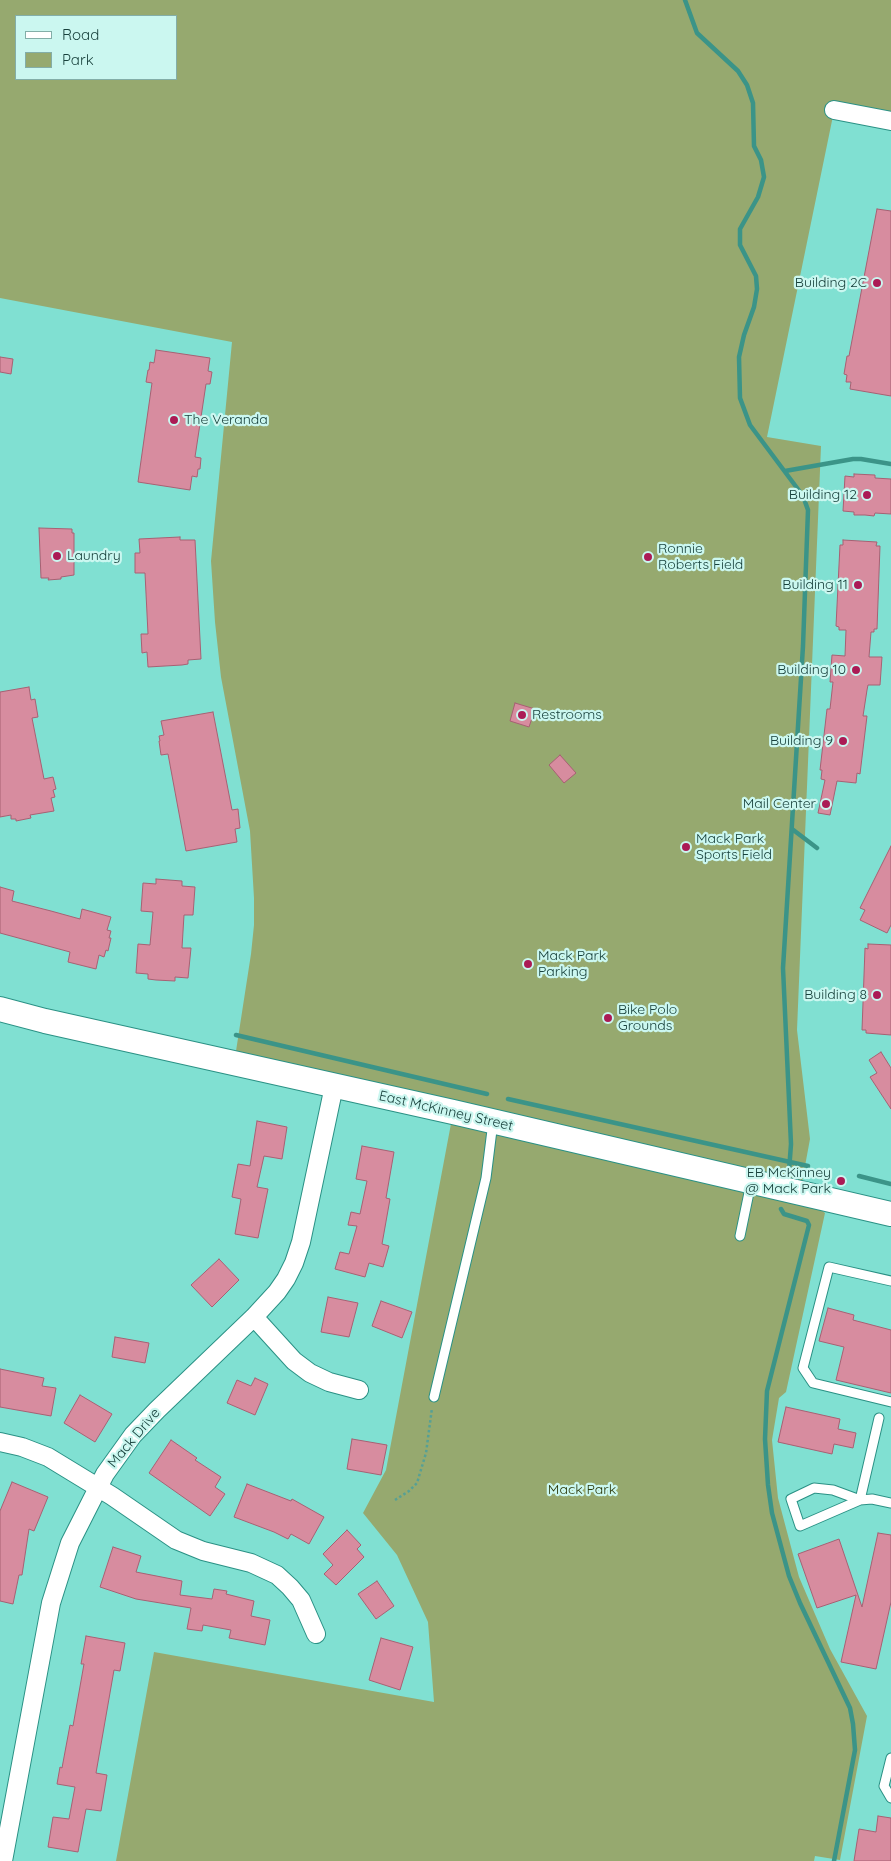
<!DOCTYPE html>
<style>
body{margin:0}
#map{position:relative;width:891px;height:1861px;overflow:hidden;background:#80e0d2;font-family:Quicksand,sans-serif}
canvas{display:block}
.legend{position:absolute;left:15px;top:15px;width:162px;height:65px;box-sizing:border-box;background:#cbf7f0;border:1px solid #83aea8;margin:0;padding:6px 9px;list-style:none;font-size:15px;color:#18413c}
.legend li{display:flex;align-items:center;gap:10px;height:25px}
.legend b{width:25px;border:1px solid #83aea8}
</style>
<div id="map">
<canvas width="891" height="1861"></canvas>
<ul class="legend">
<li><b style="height:6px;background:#fff"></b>Road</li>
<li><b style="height:14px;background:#96a96f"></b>Park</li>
</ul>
</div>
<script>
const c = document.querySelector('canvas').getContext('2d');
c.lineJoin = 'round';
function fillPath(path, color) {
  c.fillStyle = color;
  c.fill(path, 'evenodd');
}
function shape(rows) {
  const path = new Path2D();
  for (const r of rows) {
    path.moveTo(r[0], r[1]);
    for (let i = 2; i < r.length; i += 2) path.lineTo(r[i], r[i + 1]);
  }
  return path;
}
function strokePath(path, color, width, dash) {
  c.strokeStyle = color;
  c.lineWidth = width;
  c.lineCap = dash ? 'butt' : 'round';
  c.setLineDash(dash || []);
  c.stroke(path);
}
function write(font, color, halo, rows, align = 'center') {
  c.font = font + ' Quicksand,sans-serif';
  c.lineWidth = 4.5;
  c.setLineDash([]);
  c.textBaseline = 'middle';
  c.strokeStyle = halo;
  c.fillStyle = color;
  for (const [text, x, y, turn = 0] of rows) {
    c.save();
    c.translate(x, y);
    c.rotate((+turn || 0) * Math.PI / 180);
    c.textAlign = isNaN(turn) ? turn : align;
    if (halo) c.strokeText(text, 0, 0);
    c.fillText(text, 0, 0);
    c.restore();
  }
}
const green = shape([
 [0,0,891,0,891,121,834,111,767,437,821,446,797,1030,810,1139,800,1193,825,1213,786,1392,779,1398,772,1440,778,1498,799,1577,830,1649,867,1716,840,1860,815,1856,814,1861,116,1861,154,1652,434,1702,428,1622,397,1555,363,1513,386,1470,453,1113,234,1064,251,954,254,925,254,898,250,831,221,677,215,622,211,561,232,342,0,298],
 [16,16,176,16,176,79,16,79]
]);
const stream = shape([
 [685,0,697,33,738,71,747,85,753,103,754,146,761,160,764,177,758,197,740,229,740,245,756,276,757,289,754,307,744,335,739,357,740,398,750,425,803,496,808,510,803,646,783,968,791,1144,789,1171],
 [785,471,853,459,861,459,891,464],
 [792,829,817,848],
 [236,1035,487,1094],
 [508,1099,808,1166],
 [859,1176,891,1184],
 [781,1209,784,1214,807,1221,809,1225,767,1391,765,1439,768,1485,772,1513,789,1576,800,1603,850,1708,853,1724,855,1750,834,1861]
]);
const building = shape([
 [877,209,891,211,891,396,850,389,851,382,846,382,847,375,844,374,847,356,849,356,877,209],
 [156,350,210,358,208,371,212,372,210,384,206,384,195,457,201,458,200,469,198,469,197,477,192,476,190,490,138,482,152,383,146,382,148,370,149,370,150,362,154,363,156,350],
 [0,357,13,359,11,374,0,372,0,357],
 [854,474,875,475,875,478,891,479,891,514,875,513,874,516,865,515,854,515,854,512,843,511,845,476,854,477,854,474],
 [39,528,72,529,72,533,74,533,74,575,61,577,61,579,48,580,49,578,41,578,39,528],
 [180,537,180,540,195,540,201,659,188,660,188,664,182,665,148,667,147,652,142,653,141,634,148,634,145,573,135,573,135,553,140,553,139,539,180,537],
 [843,540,877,542,876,546,880,546,877,629,874,629,874,632,871,632,869,657,882,657,880,685,868,685,867,690,863,716,867,716,860,774,857,773,856,783,837,781,830,815,818,813,825,780,821,779,822,770,820,770,827,709,830,709,833,682,830,682,832,655,845,656,846,630,839,630,839,627,836,626,840,545,843,545,843,540],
 [29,687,31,700,35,699,38,717,32,718,44,779,53,777,56,789,53,790,55,797,51,798,54,811,30,815,31,818,16,821,16,819,11,819,11,815,0,817,0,692,29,687],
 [515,703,535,709,529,727,510,721,515,703],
 [213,712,232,810,238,809,240,828,235,829,237,842,186,851,168,754,161,755,159,741,160,741,159,736,164,735,161,721,213,712],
 [560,755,576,773,564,783,549,765,560,755],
 [891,846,891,925,887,933,860,920,865,910,860,908,891,846],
 [156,879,182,881,182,886,195,887,193,915,184,915,182,948,191,948,188,978,175,977,175,981,156,980,148,979,148,974,136,973,138,944,150,945,153,912,141,911,143,883,156,884,156,879],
 [0,887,14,891,12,901,51,911,80,919,82,909,111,917,107,930,111,931,109,938,111,938,108,951,106,950,104,957,99,955,96,969,68,962,70,952,0,933,0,887],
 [868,944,891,945,891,1035,866,1033,866,1030,862,1030,865,948,868,949,868,944],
 [881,1052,891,1068,891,1109,870,1077,877,1073,869,1060,881,1052],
 [257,1121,287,1127,282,1159,264,1156,257,1187,268,1189,258,1238,235,1234,241,1199,232,1197,238,1164,250,1166,257,1121],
 [362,1146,394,1152,386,1198,390,1199,382,1244,389,1246,383,1267,369,1263,365,1277,335,1269,340,1252,349,1254,357,1226,348,1225,351,1212,360,1214,367,1181,356,1179,362,1146],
 [219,1259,239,1280,212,1307,191,1285,219,1259],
 [328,1297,358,1303,349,1337,321,1332,328,1297],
 [381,1301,412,1312,402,1338,372,1326,381,1301],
 [828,1308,854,1315,853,1320,891,1330,891,1393,836,1380,844,1347,819,1341,828,1308],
 [115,1337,149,1343,145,1363,112,1357,115,1337],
 [0,1369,44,1378,42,1386,56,1388,51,1416,0,1407,0,1369],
 [255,1378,268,1384,255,1415,227,1403,237,1380,251,1386,255,1378],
 [80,1395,112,1414,95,1442,64,1423,80,1395],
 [786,1407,840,1419,838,1429,856,1433,853,1448,834,1444,832,1454,778,1442,786,1407],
 [352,1439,387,1445,381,1475,347,1469,352,1439],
 [171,1440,197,1458,195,1460,221,1477,215,1487,225,1494,210,1516,149,1473,171,1440],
 [12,1482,48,1497,34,1531,29,1529,22,1575,19,1575,13,1604,0,1601,0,1511,12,1482],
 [247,1484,291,1501,292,1499,324,1517,309,1544,291,1534,288,1539,274,1532,234,1517,247,1484],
 [347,1530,361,1545,357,1549,364,1557,336,1585,324,1574,333,1565,323,1554,347,1530],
 [878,1533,891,1535,891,1602,876,1669,841,1662,856,1595,817,1608,798,1554,839,1539,862,1607,878,1533],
 [113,1547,141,1556,136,1572,182,1581,180,1595,212,1599,214,1589,227,1591,226,1594,254,1601,251,1616,270,1620,265,1645,229,1638,231,1630,203,1625,202,1631,187,1629,191,1608,136,1599,100,1587,113,1547],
 [377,1581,394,1606,376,1619,358,1594,377,1581],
 [86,1636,125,1643,120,1671,114,1670,96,1773,107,1775,101,1811,86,1809,78,1852,48,1847,53,1817,69,1819,75,1787,57,1784,60,1767,62,1768,70,1725,73,1726,84,1664,81,1664,86,1636],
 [381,1638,413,1647,400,1690,369,1680,381,1638],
 [878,1816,891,1818,891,1861,854,1861,859,1829,876,1832,878,1816]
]);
const path = shape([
 [395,1500,409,1491,417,1483,426,1453,432,1408]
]);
const service = shape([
 [740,1236,751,1183],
 [891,1281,829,1267,803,1368,813,1383,891,1402],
 [434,1397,486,1178,493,1122],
 [860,1500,833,1490,814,1488,791,1499,800,1526,860,1500,872,1499,891,1503],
 [860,1500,879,1418],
 [891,1758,884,1786,891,1798]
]);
const minor = shape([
 [834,110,891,121],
 [254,1317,294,1361,310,1373,329,1382,359,1390],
 [0,1442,22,1447,48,1457,112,1496,176,1540,203,1551,251,1563,277,1575,290,1587,301,1600,316,1634],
 [3,1861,51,1603,70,1543,105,1474,133,1435,157,1410,254,1317,277,1292,286,1279,294,1263,301,1242,334,1086]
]);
const secondary = shape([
 [0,1009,45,1021,453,1112,891,1214]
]);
const markers = [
 [877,283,5,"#ab1b55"],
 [174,420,5,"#ab1b55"],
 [867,495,5,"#ab1b55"],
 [57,556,5,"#ab1b55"],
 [648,557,5,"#ab1b55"],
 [858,585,5,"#ab1b55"],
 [856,670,5,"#ab1b55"],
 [522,715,5,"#ab1b55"],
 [843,741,5,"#ab1b55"],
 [826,804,5,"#ab1b55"],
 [686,847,5,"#ab1b55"],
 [528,964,5,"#ab1b55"],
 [877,995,5,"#ab1b55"],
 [608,1018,5,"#ab1b55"],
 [841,1181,5,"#ab1b55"]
];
const poiNames = [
 ["Building 2C",867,283],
 ["The Veranda",184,420,"left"],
 ["Building 12",857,495],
 ["Ronnie",658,549,"left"],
 ["Roberts Field",658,565,"left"],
 ["Laundry",67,556,"left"],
 ["Building 11",848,585],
 ["Building 10",846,670],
 ["Restrooms",532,715,"left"],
 ["Building 9",833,741],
 ["Mail Center",816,804],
 ["Mack Park",696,839,"left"],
 ["Sports Field",696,855,"left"],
 ["Mack Park",538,956,"left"],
 ["Parking",538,972,"left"],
 ["Building 8",867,995],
 ["Bike Polo",618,1010,"left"],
 ["Grounds",618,1026,"left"],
 ["EB McKinney",831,1173],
 ["@ Mack Park",831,1189]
];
const streetNames = [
 ["East McKinney Street",446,1111,13],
 ["Mack Drive",134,1438,-50]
];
const parkNames = [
 ["Mack Park",582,1490]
];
fillPath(green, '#96a96f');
strokePath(stream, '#3b9488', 4.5);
fillPath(building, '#d78c9f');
strokePath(building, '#a76073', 1);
strokePath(service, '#2a9185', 11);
strokePath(minor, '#2a9185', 20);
strokePath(secondary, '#2a9185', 26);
strokePath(path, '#56a095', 2.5, [2.5, 2.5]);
strokePath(service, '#fff', 9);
strokePath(minor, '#fff', 18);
strokePath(secondary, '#fff', 24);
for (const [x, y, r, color] of markers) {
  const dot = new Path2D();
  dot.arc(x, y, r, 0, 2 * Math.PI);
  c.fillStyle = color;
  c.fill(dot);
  strokePath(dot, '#cbf7f0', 2);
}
write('14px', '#18413c', '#cbf7f0', poiNames, 'right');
write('14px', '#18413c', '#cbf7f0', streetNames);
write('14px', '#2b3809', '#cbf7f0', parkNames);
</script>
